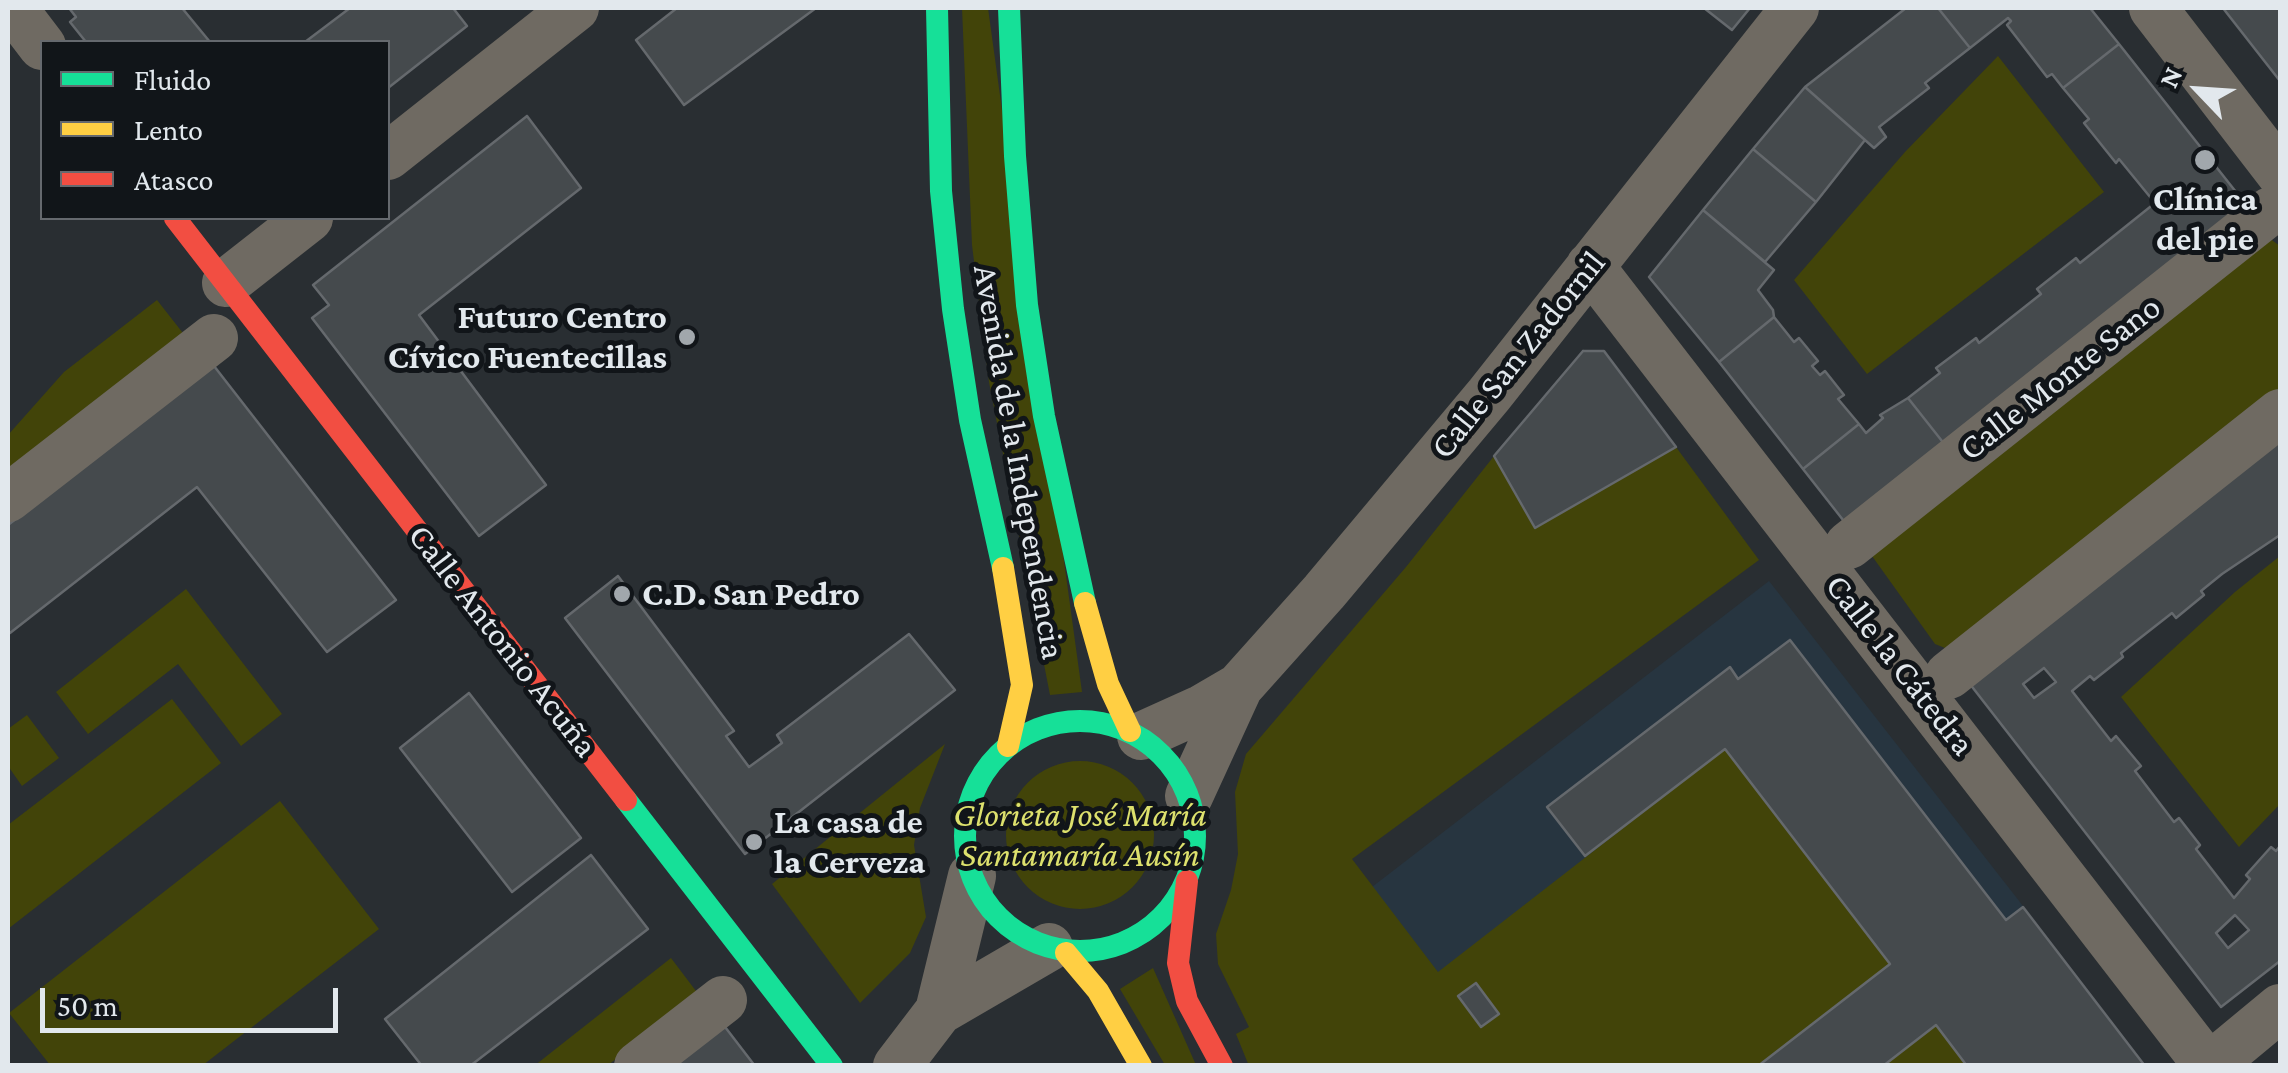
<!DOCTYPE html>
<meta charset="utf-8">
<style>
body{margin:0}
#map{position:relative;width:2288px;height:1073px;overflow:hidden;background:#292e32;font-family:"Crimson Pro",serif}
canvas{display:block}
.frame{position:absolute;inset:0;border:10px solid #e2e8ed;pointer-events:none}
.legend{position:absolute;left:40px;top:40px;width:350px;height:180px;box-sizing:border-box;background:#111519;border:2px solid #65696e;margin:0;padding:12px 18px;list-style:none;font-size:30px;color:#e2e8ed}
.legend li{display:flex;align-items:center;gap:20px;height:50px}
.legend b{width:50px;border:2px solid #65696e}
.north{position:absolute;left:2148px;top:40px;width:100px;height:100px;-webkit-text-stroke:8px #111519;paint-order:stroke;rotate:295deg;font-size:28px;font-weight:700;line-height:40px;text-align:center;color:#e2e8ed}
.north::after{content:'';display:block;margin:auto;width:35px;height:45px;background:#e2e8ed;clip-path:polygon(50% 0,100% 100%,50% 72%,0 100%)}
.scale{position:absolute;left:40px;top:988px;width:298px;height:45px;box-sizing:border-box;border:5px solid #e2e8ed;border-top:0;padding-left:12px;font-size:30px;line-height:35px;white-space:nowrap;color:#e2e8ed;-webkit-text-stroke:8px #111519;paint-order:stroke}
</style>
<div id="map">
<canvas width="2288" height="1073"></canvas>
<div class="frame"></div>
<ul class="legend">
<li><b style="height:12px;background:#16e098"></b>Fluido</li>
<li><b style="height:12px;background:#ffcf43"></b>Lento</li>
<li><b style="height:12px;background:#f24e42"></b>Atasco</li>
</ul>
<div class="north">N</div>
<div class="scale">50 m</div>
</div>
<script>
const c = document.querySelector('canvas').getContext('2d');
c.lineJoin = 'round';
function fillPath(path, color) {
  c.fillStyle = color;
  c.fill(path, 'evenodd');
}
function shape(rows) {
  const path = new Path2D();
  for (const r of rows) {
    if (r.length === 3) {
      path.moveTo(r[0] + r[2], r[1]);
      path.arc(r[0], r[1], r[2], 0, 2 * Math.PI);
      continue;
    }
    path.moveTo(r[0], r[1]);
    for (let i = 2; i < r.length; i += 2) path.lineTo(r[i], r[i + 1]);
  }
  return path;
}
function strokePath(path, color, width, dash) {
  c.strokeStyle = color;
  c.lineWidth = width;
  c.lineCap = dash ? 'butt' : 'round';
  c.setLineDash(dash || []);
  c.stroke(path);
}
function write(font, color, halo, rows, align = 'center') {
  c.font = font + ' "Crimson Pro",serif';
  c.lineWidth = 10;
  c.setLineDash([]);
  c.textBaseline = 'middle';
  c.strokeStyle = halo;
  c.fillStyle = color;
  for (const [text, x, y, turn = 0] of rows) {
    c.save();
    c.translate(x, y);
    c.rotate((+turn || 0) * Math.PI / 180);
    c.textAlign = isNaN(turn) ? turn : align;
    if (halo) c.strokeText(text, 0, 0);
    c.fillText(text, 0, 0);
    c.restore();
  }
}
const built = shape([
 [1769,581,2016,897,2145,1065,1509,1065,1372,887]
]);
const green = shape([
 [962,8,988,8,1082,692,1050,695,989,382,972,245],
 [1998,56,2104,192,1867,374,1794,280,1905,152],
 [2269,238,2280,246,2280,399,1955,652,1935,644,1872,556],
 [157,300,186,337,8,478,8,435,64,372],
 [1676,447,1759,560,1352,859,1438,972,1725,749,1890,964,1758,1065,1249,1066,1236,1034,1249,1027,1218,964,1216,934,1231,890,1238,854,1235,792,1246,754,1406,567,1494,456,1535,528],
 [2280,556,2280,804,2239,847,2121,697,2235,592],
 [186,589,282,714,241,746,178,664,88,734,56,692],
 [172,699,221,763,8,929,8,825],
 [27,715,59,758,22,786,8,766,8,729],
 [945,744,920,808,914,845,926,917,910,953,860,1003,772,884],
 [1080,835,74],
 [280,801,379,929,203,1065,50,1065,9,1013],
 [671,958,699,995,608,1065,534,1066],
 [1153,968,1196,1065,1165,1065,1120,989],
 [1936,1025,1967,1065,1883,1066]
]);
const building = shape([
 [69,8,182,8,210,42,86,42,70,22,76,17,69,8],
 [350,8,453,8,467,26,388,88,388,42,305,42,350,8],
 [677,8,816,8,684,105,636,40,677,8],
 [1704,8,1750,8,1732,30,1704,8],
 [1906,8,1938,8,1970,48,1925,83,1929,88,1879,127,1886,137,1874,148,1805,87,1906,8],
 [1938,8,2090,8,2119,44,2063,88,2052,74,2047,77,2007,25,2011,21,2008,18,1970,48,1938,8],
 [2223,8,2280,8,2280,81,2226,12,2223,8],
 [2119,44,2255,216,1953,455,1908,398,1940,373,1936,368,1976,338,1979,343,2041,294,2037,289,2076,258,2080,263,2155,203,2119,159,2116,163,2084,123,2089,119,2063,88,2119,44],
 [1805,87,1865,140,1816,202,1753,149,1805,87],
 [527,116,581,188,419,315,546,485,479,536,312,318,329,305,313,285,527,116],
 [1753,149,1816,202,1765,262,1703,210,1753,149],
 [1703,210,1774,270,1758,290,1773,310,1774,317,1719,362,1649,277,1703,210],
 [1774,317,1794,342,1799,338,1818,361,1812,366,1820,375,1825,371,1844,395,1838,399,1859,424,1803,469,1719,362,1774,317],
 [1583,351,1604,351,1676,447,1535,528,1494,456,1583,351],
 [214,366,396,600,327,652,197,487,10,633,8,630,8,525,214,366],
 [1908,398,1953,455,1854,534,1803,469,1859,424,1866,433,1883,418,1880,415,1908,398],
 [2280,428,2280,535,2222,574,2201,591,2204,595,2176,618,2172,613,2121,653,2123,657,2094,680,2090,676,2072,691,2111,741,2116,736,2141,766,2135,771,2174,822,2179,818,2200,845,2196,849,2234,898,2250,879,2246,875,2271,847,2276,851,2280,846,2280,961,2221,1007,1966,679,2280,428],
 [2044,668,2056,682,2034,698,2023,684,2044,668],
 [2235,915,2249,930,2228,948,2216,933,2235,915],
 [618,576,734,731,726,736,749,767,782,743,777,735,909,634,955,690,745,854,565,618,618,576],
 [1790,640,2006,920,2023,907,2145,1066,1967,1066,1936,1025,1883,1066,1758,1066,1890,964,1725,749,1585,856,1547,807,1730,667,1738,679,1790,640],
 [469,693,581,838,512,892,400,748,469,693],
 [591,855,648,929,470,1066,422,1066,385,1019,591,855],
 [1476,983,1499,1014,1481,1027,1458,996,1476,983],
 [722,1023,755,1066,666,1066,722,1023]
]);
const street = shape([
 [13,8,42,46],
 [2153,8,2280,173],
 [388,156,575,8],
 [1590,266,2208,1066],
 [226,283,309,218],
 [8,498,214,338],
 [1849,545,2270,211],
 [1949,675,2280,413],
 [1141,736,1203,708,1239,687,1324,592,1489,395,1795,8],
 [1189,796,1239,687],
 [939,1011,972,876],
 [638,1066,723,1000],
 [897,1066,939,1011,1049,947],
 [2210,1066,2280,1008]
]);
const fast = shape([
 [937,8,941,191,953,309,970,420,1003,568],
 [1009,8,1015,156,1027,305,1044,416,1085,603],
 [1080,836,115],
 [626,800,832,1066]
]);
const slow = shape([
 [1003,568,1022,685,1008,746],
 [1085,603,1108,684,1130,731],
 [1066,953,1098,991,1141,1066]
]);
const jam = shape([
 [175,218,626,800],
 [1187,881,1178,963,1187,1001,1222,1066]
]);
const markers = [
 [2205,160,12,"#a1a7ac"],
 [687,337,10,"#a1a7ac"],
 [622,594,10,"#a1a7ac"],
 [754,842,10,"#a1a7ac"]
];
const poiNames = [
 ["Clínica",2205,199,"center"],
 ["del pie",2205,239,"center"],
 ["Futuro Centro",667,317,"right"],
 ["Cívico Fuentecillas",667,357,"right"],
 ["C.D. San Pedro",642,594],
 ["La casa de",774,822],
 ["la Cerveza",774,862]
];
const streetNames = [
 ["Calle San Zadornil",1518,355,-51],
 ["Calle Monte Sano",2060,378,-38],
 ["Avenida de la Independencia",1019,462,80],
 ["Calle Antonio Acuña",503,641,52],
 ["Calle la Cátedra",1900,665,52]
];
const parkNames = [
 ["Glorieta José María",1080,815],
 ["Santamaría Ausín",1080,855]
];
fillPath(built, '#273540');
fillPath(green, '#424409');
fillPath(building, '#454a4d');
strokePath(building, '#65696d', 2.5);
strokePath(street, '#6f6a62', 48);
strokePath(fast, '#16e098', 22);
strokePath(slow, '#ffcf43', 22);
strokePath(jam, '#f24e42', 22);
for (const [x, y, r, color] of markers) {
  const dot = new Path2D();
  dot.arc(x, y, r, 0, 2 * Math.PI);
  c.fillStyle = color;
  c.fill(dot);
  strokePath(dot, '#111519', 4);
}
write('bold 35px', '#e2e8ed', '#111519', poiNames, 'left');
write('35px', '#e2e8ed', '#111519', streetNames);
write('italic 35px', '#dde16d', '#111519', parkNames);
</script>
